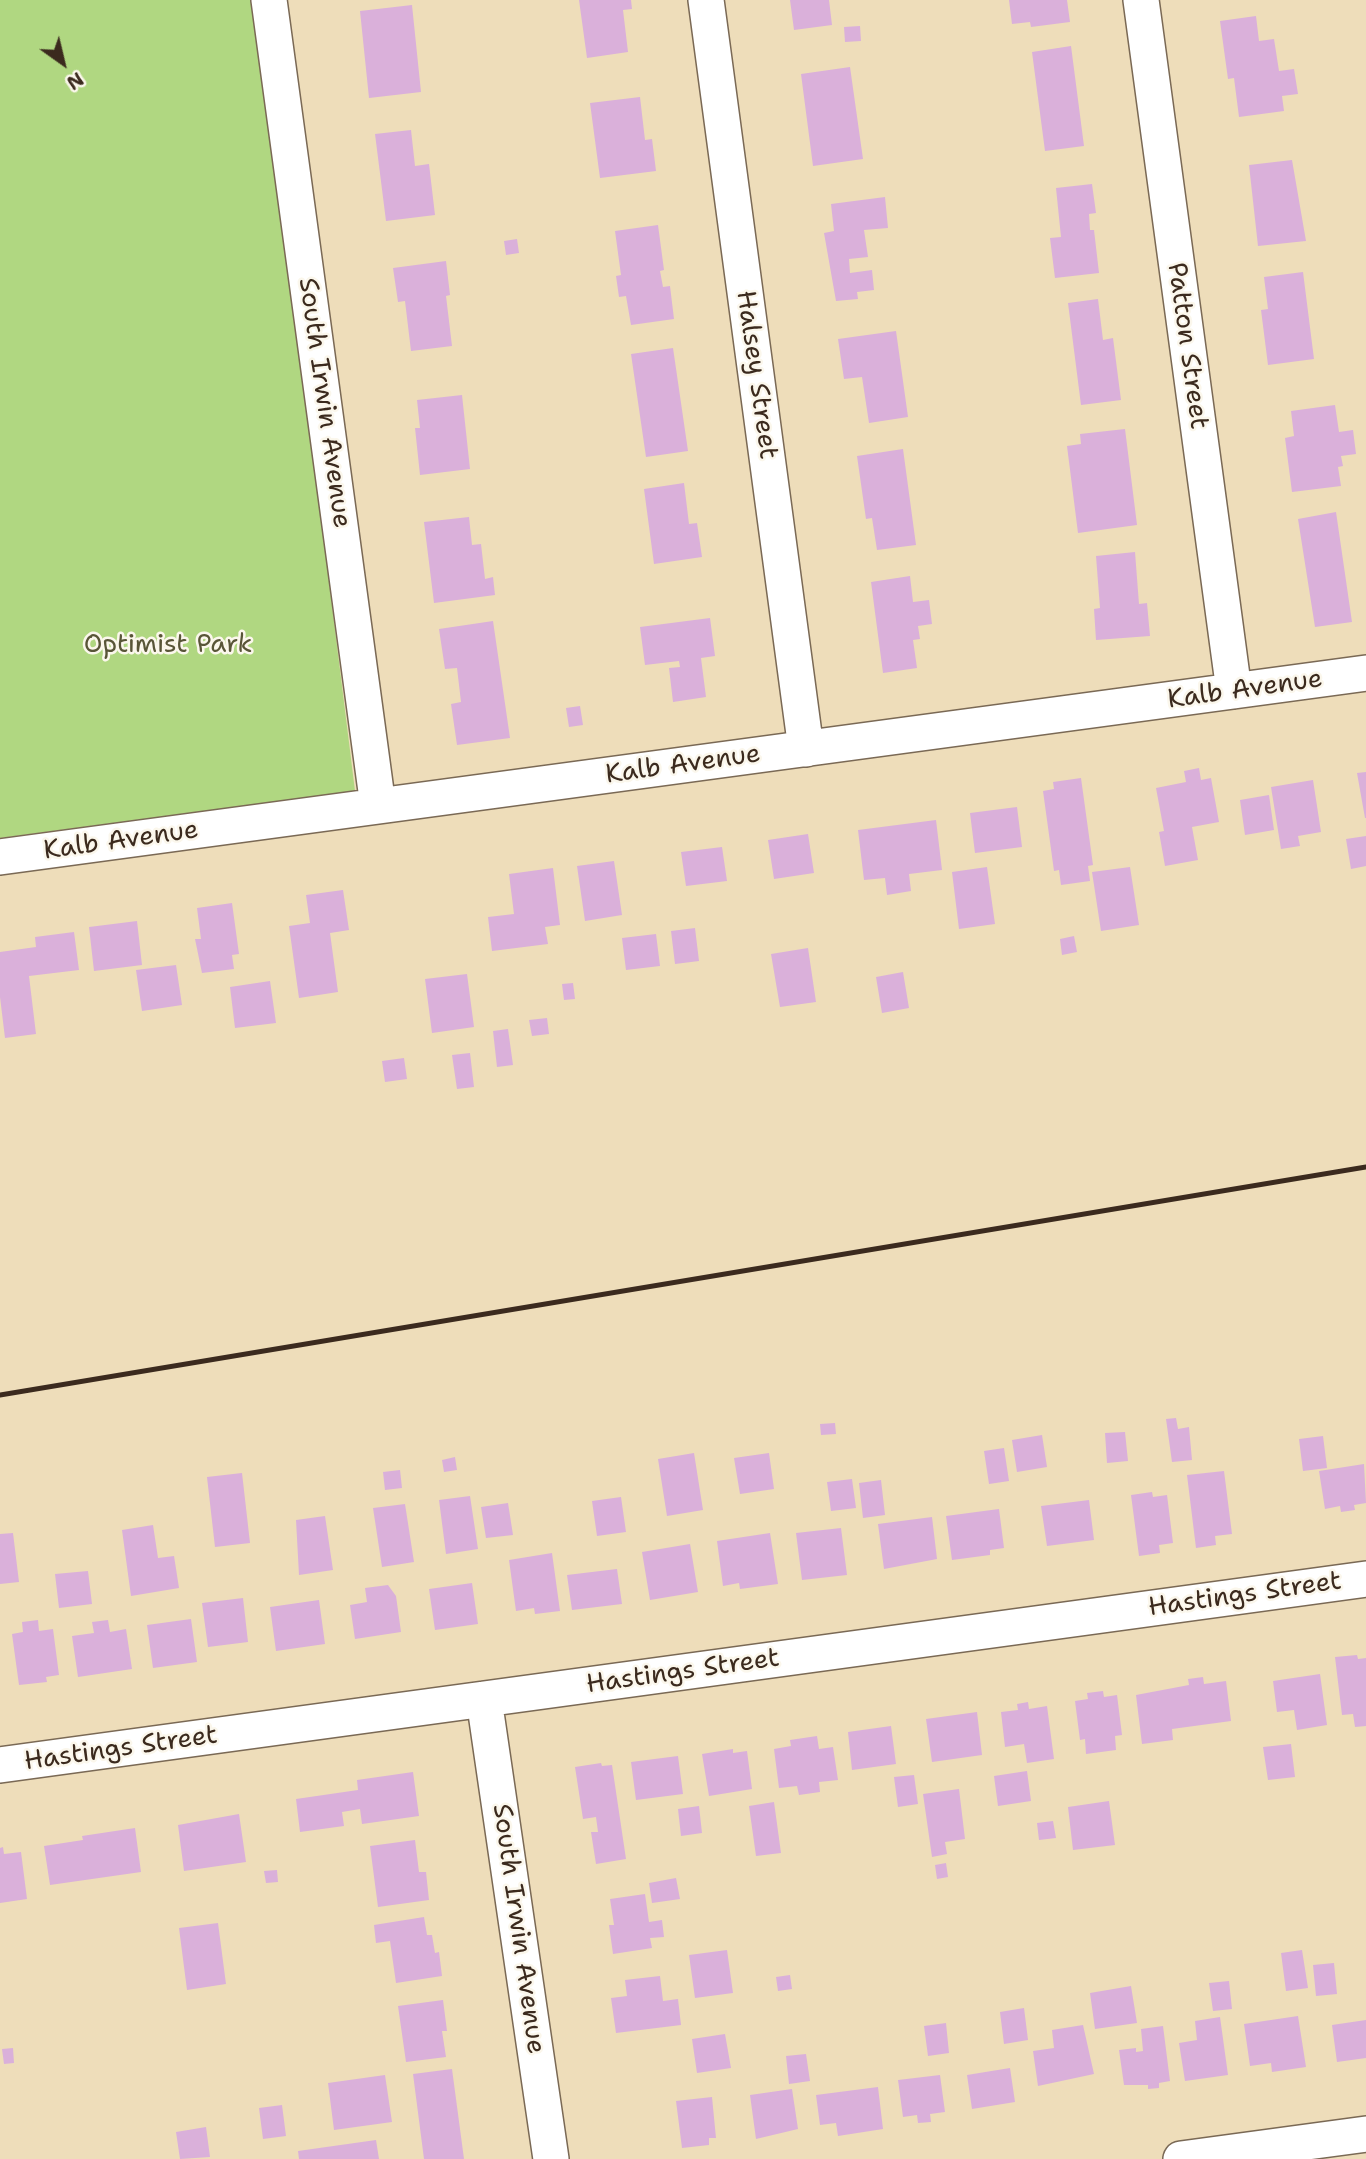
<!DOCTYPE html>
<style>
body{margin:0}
#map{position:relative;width:1366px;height:2159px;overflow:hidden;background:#eeddba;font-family:"Shantell Sans",sans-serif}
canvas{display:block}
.north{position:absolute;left:28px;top:28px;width:70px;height:70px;-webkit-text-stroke:5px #fbf7ec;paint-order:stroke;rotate:146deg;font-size:19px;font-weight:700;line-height:28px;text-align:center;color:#3b2a1e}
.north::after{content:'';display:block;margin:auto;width:24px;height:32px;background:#3b2a1e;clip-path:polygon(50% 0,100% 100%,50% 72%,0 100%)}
</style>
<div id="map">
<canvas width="1366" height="2159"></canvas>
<div class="north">N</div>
</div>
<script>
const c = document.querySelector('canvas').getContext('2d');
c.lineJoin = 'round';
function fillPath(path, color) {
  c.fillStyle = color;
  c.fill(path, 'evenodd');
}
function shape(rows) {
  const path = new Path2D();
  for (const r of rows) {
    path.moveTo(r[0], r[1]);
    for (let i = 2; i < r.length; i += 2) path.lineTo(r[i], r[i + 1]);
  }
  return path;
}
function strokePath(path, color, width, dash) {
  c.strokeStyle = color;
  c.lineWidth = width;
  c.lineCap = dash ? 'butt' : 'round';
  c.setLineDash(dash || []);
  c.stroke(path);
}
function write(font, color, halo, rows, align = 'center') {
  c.font = font + ' "Shantell Sans",sans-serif';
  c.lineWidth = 5;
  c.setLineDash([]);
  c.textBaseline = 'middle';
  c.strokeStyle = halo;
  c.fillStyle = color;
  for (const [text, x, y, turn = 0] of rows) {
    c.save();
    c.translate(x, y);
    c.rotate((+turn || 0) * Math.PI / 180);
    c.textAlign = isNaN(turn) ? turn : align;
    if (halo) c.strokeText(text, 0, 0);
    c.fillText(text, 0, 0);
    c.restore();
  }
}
const green = shape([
 [0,0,257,0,355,791,0,838]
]);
const building = shape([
 [579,0,631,0,632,9,623,10,628,52,587,58],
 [790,0,829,0,832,25,794,30],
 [1009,0,1067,0,1070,22,1031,27,1030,22,1012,24],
 [412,5,421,92,369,98,360,11],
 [1256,16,1259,41,1274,39,1279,71,1294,69,1298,94,1282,96,1284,111,1239,117,1234,78,1228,79,1220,21],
 [860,26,861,41,845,42,844,27],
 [1071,46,1084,146,1045,151,1032,52],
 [850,67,863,159,813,166,801,74],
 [640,97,645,140,652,139,656,171,600,178,590,103],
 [411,130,415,166,429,164,435,215,386,221,375,134],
 [1292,160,1306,241,1258,246,1249,165],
 [1092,184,1096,213,1089,214,1090,230,1094,230,1099,273,1055,278,1050,238,1061,237,1056,188],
 [885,197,888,228,864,230,868,257,849,259,850,273,872,270,874,290,857,292,858,299,836,301,824,233,834,231,831,204],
 [658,225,664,270,660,271,663,287,670,286,674,319,631,325,626,296,619,297,616,276,621,275,615,231],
 [517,239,519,253,506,255,504,241],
 [446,261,450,295,446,296,452,346,411,351,405,301,398,302,393,268],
 [1303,272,1314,359,1268,365,1261,310,1268,309,1264,277],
 [1098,299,1103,340,1113,338,1121,400,1081,405,1068,303],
 [896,331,908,417,869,423,862,377,844,379,838,339],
 [673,348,688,451,646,457,631,354],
 [462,395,470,469,420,475,415,428,420,428,417,400],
 [1335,405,1339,432,1353,430,1356,454,1341,456,1343,466,1338,467,1341,486,1292,492,1285,438,1294,436,1291,411],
 [1125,429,1137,525,1078,533,1067,446,1081,444,1080,434],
 [903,449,916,545,877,550,872,518,866,519,857,456],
 [684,483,689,524,697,523,702,557,654,564,644,489],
 [1336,512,1352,622,1315,627,1298,519],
 [469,517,472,545,481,544,485,579,493,577,495,595,434,603,424,522],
 [1135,552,1139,604,1147,603,1150,636,1096,640,1094,609,1100,608,1096,556],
 [910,576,913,602,929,600,932,624,918,626,920,639,913,640,917,668,883,673,871,582],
 [710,618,715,656,701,658,706,697,673,702,669,668,680,667,679,661,645,665,640,627],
 [493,621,510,738,457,745,451,704,461,702,457,668,445,669,439,629],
 [580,706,583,725,569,727,566,708],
 [1199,768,1201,780,1211,778,1219,822,1192,827,1198,860,1165,866,1159,832,1164,831,1156,788,1186,782,1184,771],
 [1366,772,1366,818,1365,818,1357,773],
 [1081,778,1093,865,1088,866,1090,881,1061,885,1059,870,1054,871,1043,791,1054,789,1053,782],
 [1313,780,1321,832,1298,836,1300,846,1281,849,1271,787],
 [1269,795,1274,830,1245,835,1240,800],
 [1017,807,1022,847,975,853,970,813],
 [936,820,942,870,909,874,911,891,887,895,885,878,864,880,858,830],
 [808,834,814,873,774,879,768,840],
 [1366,836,1366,866,1351,869,1346,839],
 [722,847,727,881,686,886,681,852],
 [614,861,622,915,585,921,577,866],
 [987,867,995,924,959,929,952,872],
 [1130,867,1139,925,1101,931,1092,872],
 [553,868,560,925,545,927,548,944,492,951,488,917,514,914,509,874],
 [343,890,349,930,330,933,338,992,299,998,289,926,310,923,306,895],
 [232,903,239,954,232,955,234,969,202,973,195,939,201,939,197,908],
 [137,921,142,965,94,971,89,927],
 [695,928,699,961,675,964,671,931],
 [74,932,79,970,29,976,36,1034,5,1038,0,997,0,952,36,947,35,937],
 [656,934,660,966,626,970,622,938],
 [1074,936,1077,952,1062,955,1060,939],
 [808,948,816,1002,780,1007,771,954],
 [176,965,182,1005,142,1011,136,970],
 [903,972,909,1008,882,1013,876,977],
 [467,974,474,1027,432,1033,425,979],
 [270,981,276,1023,235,1028,230,987],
 [573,983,575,999,564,1000,562,984],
 [547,1018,549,1034,532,1036,529,1020],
 [508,1029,513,1065,497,1067,493,1031],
 [470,1053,474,1087,457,1089,452,1055],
 [404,1058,407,1079,385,1082,382,1061],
 [1176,1418,1178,1429,1189,1427,1192,1460,1172,1462,1166,1419],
 [835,1423,836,1434,821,1435,820,1424],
 [1125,1432,1128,1461,1107,1463,1105,1433],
 [1042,1435,1047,1467,1017,1472,1012,1440],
 [1323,1436,1327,1468,1303,1471,1299,1439],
 [1004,1448,1009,1481,989,1484,984,1451],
 [694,1453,703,1510,667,1516,658,1459],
 [769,1453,774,1489,740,1494,734,1458],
 [455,1457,457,1470,444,1472,442,1460],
 [1364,1464,1366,1503,1354,1505,1355,1510,1341,1512,1340,1506,1325,1509,1319,1471],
 [400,1470,402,1488,385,1490,383,1472],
 [1224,1471,1232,1534,1215,1536,1216,1545,1196,1548,1187,1475],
 [242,1473,250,1543,215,1547,207,1477],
 [852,1479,856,1508,831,1511,827,1482],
 [881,1480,885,1515,863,1518,859,1483],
 [1152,1492,1153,1497,1167,1495,1173,1543,1159,1545,1160,1553,1139,1556,1131,1495],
 [470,1496,478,1549,446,1554,439,1500],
 [621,1497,626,1532,597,1536,592,1501],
 [1089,1500,1094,1540,1047,1546,1041,1506],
 [508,1503,513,1535,486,1538,481,1507],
 [405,1504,414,1562,382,1567,373,1508],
 [999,1509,1004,1548,990,1550,990,1555,952,1560,946,1516],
 [325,1516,333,1570,299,1575,296,1520],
 [932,1517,937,1559,884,1569,878,1524],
 [153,1525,158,1558,174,1556,179,1588,131,1596,122,1530],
 [841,1528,847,1575,802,1580,796,1533],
 [13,1533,19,1582,0,1584,0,1534],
 [770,1533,778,1584,740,1589,739,1583,723,1586,717,1541],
 [690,1544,698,1592,650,1600,642,1552],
 [552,1553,560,1611,535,1614,534,1608,516,1611,509,1560],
 [617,1569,622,1604,572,1610,567,1575],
 [88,1571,92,1604,59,1608,55,1574],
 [472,1583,478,1624,435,1630,429,1589],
 [388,1585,396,1596,401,1632,355,1639,350,1605,367,1602,365,1588],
 [243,1598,248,1642,208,1647,202,1603],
 [319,1600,325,1644,276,1651,270,1607],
 [191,1619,197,1662,153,1668,147,1625],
 [38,1620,39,1631,53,1629,59,1675,46,1677,47,1682,19,1685,12,1634,23,1632,22,1622],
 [108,1620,110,1632,126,1629,132,1669,78,1677,72,1636,94,1633,92,1622],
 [1357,1655,1358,1659,1366,1658,1366,1726,1355,1727,1353,1714,1342,1715,1335,1657],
 [1320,1674,1327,1725,1297,1730,1294,1710,1277,1712,1273,1681],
 [1203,1677,1204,1684,1226,1681,1231,1721,1172,1729,1173,1740,1142,1744,1136,1695,1189,1685,1188,1679],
 [1103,1691,1104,1697,1117,1695,1122,1735,1115,1736,1116,1750,1086,1754,1085,1739,1080,1740,1075,1701,1088,1699,1087,1693],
 [1028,1702,1029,1709,1047,1706,1054,1759,1027,1763,1024,1744,1005,1747,1001,1712,1018,1710,1017,1704],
 [977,1712,982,1755,932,1762,926,1719],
 [891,1726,896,1764,852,1770,848,1732],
 [817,1736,819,1749,833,1747,838,1780,819,1782,820,1792,799,1795,797,1786,779,1788,774,1749,791,1746,790,1740],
 [1291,1744,1295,1777,1268,1780,1263,1747],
 [733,1749,733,1753,747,1751,752,1789,709,1796,702,1754],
 [678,1756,683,1794,636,1800,631,1762],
 [601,1763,602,1766,612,1765,626,1859,596,1864,591,1832,598,1832,596,1817,583,1819,575,1767],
 [1027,1771,1031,1801,998,1806,994,1776],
 [413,1772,419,1816,362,1824,360,1809,342,1812,344,1826,300,1832,296,1799,358,1790,357,1780],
 [914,1775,918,1804,898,1807,894,1777],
 [959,1789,965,1839,945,1842,947,1854,932,1857,923,1794],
 [1109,1801,1115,1845,1073,1850,1068,1807],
 [774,1802,781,1853,756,1856,749,1806],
 [699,1806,702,1833,681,1836,678,1809],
 [239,1814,246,1862,184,1871,178,1825],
 [1053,1821,1056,1838,1039,1840,1037,1823],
 [135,1828,141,1872,50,1885,44,1846,83,1840,82,1836],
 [415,1840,419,1872,426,1872,429,1900,378,1907,370,1846],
 [3,1847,4,1854,21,1852,27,1899,0,1903,0,1848],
 [946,1863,948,1877,937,1879,935,1865],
 [277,1870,278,1882,266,1883,264,1871],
 [676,1878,680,1899,652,1903,649,1883],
 [645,1894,649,1922,662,1920,664,1937,650,1938,652,1948,613,1954,609,1925,614,1925,610,1899],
 [424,1917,427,1935,432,1935,435,1953,439,1952,442,1976,396,1983,390,1941,376,1943,374,1925],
 [218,1923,226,1984,187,1990,179,1928],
 [727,1950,733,1993,695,1998,689,1955],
 [1302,1950,1308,1988,1286,1991,1281,1953],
 [1334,1963,1337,1994,1316,1996,1313,1965],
 [790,1975,792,1989,778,1991,776,1977],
 [660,1976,663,2001,678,1999,681,2025,616,2033,611,1998,627,1996,625,1980],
 [1229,1981,1232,2009,1213,2011,1209,1983],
 [1131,1986,1137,2023,1095,2029,1090,1993],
 [443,2000,447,2031,442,2031,446,2057,406,2062,398,2006],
 [1024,2008,1028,2040,1004,2044,1000,2012],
 [1298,2016,1306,2067,1272,2072,1271,2063,1250,2066,1244,2024],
 [1220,2017,1228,2075,1185,2081,1179,2043,1197,2040,1195,2021],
 [1366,2020,1366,2058,1337,2062,1332,2025],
 [946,2023,949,2053,928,2056,924,2026],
 [1083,2025,1094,2074,1038,2086,1033,2051,1054,2048,1052,2030],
 [1163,2026,1170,2081,1159,2083,1159,2088,1148,2089,1148,2085,1124,2085,1119,2050,1136,2048,1136,2052,1143,2051,1141,2029],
 [725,2034,731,2068,697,2073,692,2039],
 [13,2048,14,2063,4,2064,2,2049],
 [806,2054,810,2081,789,2084,786,2056],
 [1010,2068,1015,2102,972,2109,967,2075],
 [452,2069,464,2159,424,2159,413,2074],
 [385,2075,392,2122,334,2130,328,2083],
 [940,2075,945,2112,930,2114,931,2122,918,2123,917,2115,903,2117,898,2080],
 [878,2087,883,2129,838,2136,836,2123,820,2125,816,2095],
 [792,2089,798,2129,756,2139,750,2095],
 [712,2097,716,2138,709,2138,709,2145,682,2148,676,2101],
 [282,2105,286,2136,263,2139,259,2108],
 [206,2127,210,2157,180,2159,176,2132],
 [376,2140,379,2159,299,2159,298,2151]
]);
const minor = shape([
 [269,0,378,806],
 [706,0,806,749],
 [1141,0,1234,691],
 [0,857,1366,673],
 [484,1699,551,2159],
 [0,1765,1366,1579],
 [1181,2159,1366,2134]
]);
const rail = shape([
 [0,1395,1366,1167]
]);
const streetNames = [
 ["Patton Street",1187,346,82],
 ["Halsey Street",756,375,82],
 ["South Irwin Avenue",324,403,82],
 ["Kalb Avenue",1245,690,-8],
 ["Kalb Avenue",683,765,-8],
 ["Kalb Avenue",121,841,-8],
 ["Hastings Street",1245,1595,-8],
 ["Hastings Street",683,1672,-8],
 ["Hastings Street",121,1749,-8],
 ["South Irwin Avenue",518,1929,82]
];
const parkNames = [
 ["Optimist Park",168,645]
];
fillPath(green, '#b0d781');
fillPath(building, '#dab0da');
strokePath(minor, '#7a6955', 38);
strokePath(minor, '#fff', 35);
strokePath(rail, '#3b2a1e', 5);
write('26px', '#3b2a1e', '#fbf7ec', streetNames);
write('26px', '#585537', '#fbf7ec', parkNames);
</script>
